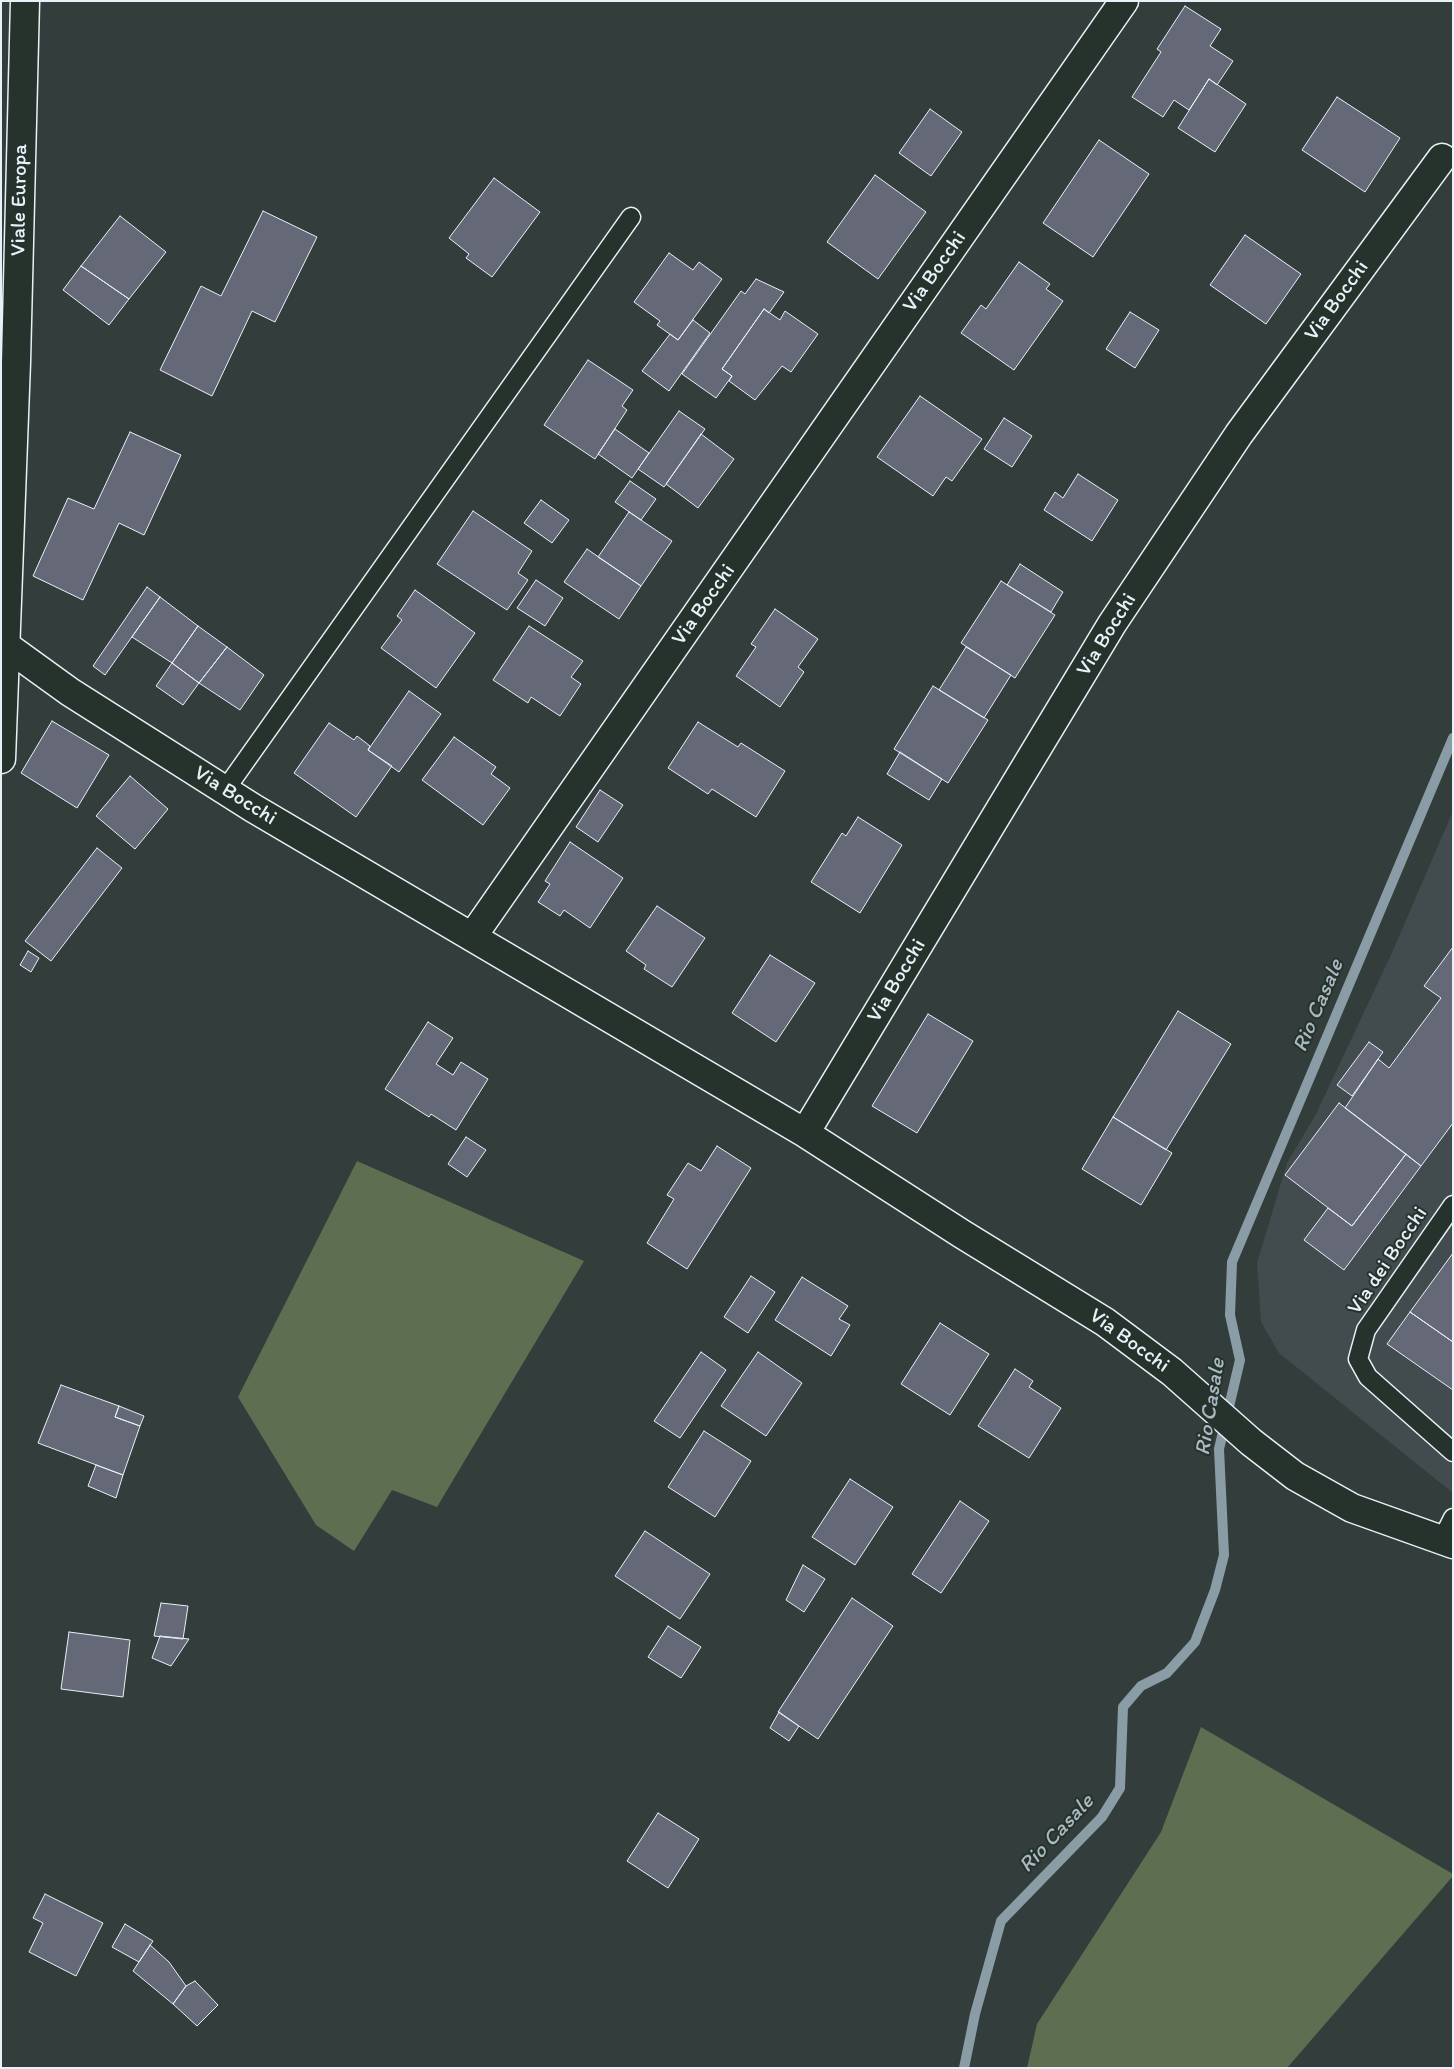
<!DOCTYPE html>
<style>
body{margin:0}
#map{position:relative;width:1454px;height:2069px;overflow:hidden;background:#333e3c;font-family:Itim,sans-serif}
canvas{display:block}
.frame{position:absolute;inset:0;border:2px solid #e8f1f8;pointer-events:none}
</style>
<div id="map">
<canvas width="1454" height="2069"></canvas>
<div class="frame"></div>
</div>
<script>
const c = document.querySelector('canvas').getContext('2d');
c.lineJoin = 'round';
function fillPath(path, color) {
  c.fillStyle = color;
  c.fill(path, 'evenodd');
}
function shape(rows) {
  const path = new Path2D();
  for (const r of rows) {
    path.moveTo(r[0], r[1]);
    for (let i = 2; i < r.length; i += 2) path.lineTo(r[i], r[i + 1]);
  }
  return path;
}
function strokePath(path, color, width, dash) {
  c.strokeStyle = color;
  c.lineWidth = width;
  c.lineCap = dash ? 'butt' : 'round';
  c.setLineDash(dash || []);
  c.stroke(path);
}
function write(font, color, halo, rows, align = 'center') {
  c.font = font + ' Itim,sans-serif';
  c.lineWidth = 4;
  c.setLineDash([]);
  c.textBaseline = 'middle';
  c.strokeStyle = halo;
  c.fillStyle = color;
  for (const [text, x, y, turn = 0] of rows) {
    c.save();
    c.translate(x, y);
    c.rotate((+turn || 0) * Math.PI / 180);
    c.textAlign = isNaN(turn) ? turn : align;
    if (halo) c.strokeText(text, 0, 0);
    c.fillText(text, 0, 0);
    c.restore();
  }
}
const built = shape([
 [1453,811,1453,1493,1279,1353,1261,1322,1257,1263,1287,1163,1315,1116,1391,955]
]);
const green = shape([
 [357,1161,584,1261,437,1507,392,1490,354,1551,316,1525,238,1397],
 [1201,1727,1453,1874,1453,1876,1287,2068,1027,2068,1037,2024,1161,1832]
]);
const stream = shape([
 [964,2068,975,2014,1001,1921,1102,1817,1120,1788,1123,1707,1141,1686,1167,1673,1195,1642,1215,1590,1224,1555,1219,1449,1240,1360,1230,1315,1232,1262,1453,738]
]);
const building = shape([
 [1185,6,1221,29,1210,46,1233,61,1217,85,1209,79,1189,110,1174,100,1163,117,1132,97,1161,52,1157,49,1185,6],
 [1209,79,1246,104,1215,152,1178,128,1209,79],
 [1337,97,1400,138,1365,192,1302,150,1337,97],
 [930,109,962,132,931,176,899,153,930,109],
 [1099,140,1149,174,1093,257,1043,223,1099,140],
 [875,175,926,212,878,279,827,242,875,175],
 [494,178,540,212,492,277,466,258,469,254,449,238,494,178],
 [263,211,317,237,275,322,252,311,212,396,160,370,201,286,221,296,263,211],
 [120,216,166,252,129,299,81,266,120,216],
 [1245,235,1301,274,1266,324,1210,285,1245,235],
 [669,253,693,270,699,262,722,279,678,340,657,325,660,321,634,302,669,253],
 [1019,262,1050,284,1046,289,1063,301,1014,370,961,333,981,305,986,309,1019,262],
 [81,266,129,299,109,325,63,290,81,266],
 [756,279,784,292,769,313,764,309,722,369,732,376,716,398,682,374,741,291,745,294,756,279],
 [764,309,780,320,785,311,818,334,791,372,782,366,755,400,729,381,732,376,722,369,764,309],
 [1130,312,1159,330,1135,368,1106,349,1130,312],
 [693,320,710,333,669,391,642,371,670,334,678,340,693,320],
 [588,360,633,390,622,406,627,410,595,459,544,425,588,360],
 [920,396,982,439,952,481,946,477,933,496,877,457,920,396],
 [679,411,705,429,664,487,638,469,679,411],
 [1004,418,1032,436,1012,467,984,449,1004,418],
 [615,429,649,453,632,478,598,454,615,429],
 [130,432,181,455,144,535,119,523,83,600,33,576,68,498,94,509,130,432],
 [701,434,734,459,698,508,666,484,701,434],
 [1078,474,1118,500,1092,541,1044,510,1055,492,1063,498,1078,474],
 [630,481,656,499,641,520,615,502,630,481],
 [541,500,569,520,552,543,524,523,541,500],
 [473,511,532,551,518,573,528,580,507,610,437,564,473,511],
 [629,512,672,541,641,586,598,557,629,512],
 [587,549,641,586,619,619,564,582,587,549],
 [1020,564,1063,592,1051,612,1007,585,1020,564],
 [536,580,563,598,545,626,517,608,536,580],
 [1001,581,1055,615,1015,678,961,643,1001,581],
 [147,587,160,597,105,675,93,666,147,587],
 [415,590,475,633,436,688,381,648,402,620,397,616,415,590],
 [160,597,198,626,172,663,132,637,160,597],
 [775,609,818,639,798,667,804,672,780,707,736,676,756,647,751,644,775,609],
 [198,626,227,647,199,683,172,663,198,626],
 [529,626,583,661,571,677,581,684,560,716,531,697,528,703,493,680,529,626],
 [227,647,264,675,240,710,199,683,227,647],
 [966,647,1011,675,984,718,939,690,966,647],
 [172,663,199,683,183,705,156,686,172,663],
 [933,686,988,720,948,783,894,749,933,686],
 [409,691,441,714,399,772,368,750,409,691],
 [52,721,109,755,77,808,21,773,52,721],
 [698,722,738,747,741,743,785,771,756,817,712,789,708,794,668,768,698,722],
 [329,723,354,740,357,736,370,746,368,750,392,766,356,817,294,773,329,723],
 [454,737,496,767,491,774,510,788,483,825,422,780,454,737],
 [900,752,942,779,929,800,887,774,900,752],
 [130,776,168,809,135,849,96,816,130,776],
 [600,790,623,805,598,842,576,827,600,790],
 [858,817,902,845,860,913,811,882,842,833,846,836,858,817],
 [570,842,623,878,590,928,564,910,560,916,538,902,550,884,545,881,570,842],
 [97,848,122,868,51,961,25,941,97,848],
 [657,906,705,938,672,987,644,969,646,965,626,951,657,906],
 [1453,947,1453,1123,1421,1166,1345,1108,1378,1059,1389,1068,1441,998,1424,986,1453,947],
 [28,951,39,958,31,972,20,965,28,951],
 [770,955,815,983,776,1042,732,1013,770,955],
 [1178,1011,1231,1044,1166,1150,1113,1117,1178,1011],
 [928,1014,973,1041,917,1133,872,1106,928,1014],
 [428,1022,453,1038,436,1064,453,1075,461,1062,488,1079,456,1130,431,1114,429,1117,385,1089,428,1022],
 [1369,1042,1383,1052,1352,1096,1337,1085,1369,1042],
 [1339,1103,1406,1154,1352,1226,1285,1175,1339,1103],
 [1113,1117,1172,1153,1141,1205,1082,1169,1113,1117],
 [466,1137,486,1150,467,1177,448,1164,466,1137],
 [717,1146,751,1168,687,1269,647,1243,674,1199,667,1195,688,1163,701,1171,717,1146],
 [1406,1154,1421,1166,1344,1270,1304,1240,1328,1208,1352,1226,1406,1154],
 [1453,1253,1453,1342,1410,1312,1453,1253],
 [751,1276,775,1292,748,1333,724,1317,751,1276],
 [802,1277,848,1306,839,1319,850,1325,831,1356,775,1320,802,1277],
 [1410,1312,1453,1342,1453,1390,1387,1344,1410,1312],
 [940,1323,989,1354,950,1415,901,1384,940,1323],
 [701,1352,726,1370,680,1438,654,1421,701,1352],
 [758,1352,802,1383,766,1436,721,1406,758,1352],
 [1015,1369,1033,1381,1029,1387,1061,1408,1029,1458,978,1426,1015,1369],
 [61,1385,119,1406,115,1417,140,1426,123,1475,38,1443,61,1385],
 [119,1406,144,1416,140,1426,115,1417,119,1406],
 [704,1431,751,1461,715,1517,668,1487,704,1431],
 [96,1465,123,1475,116,1498,88,1486,96,1465],
 [850,1479,893,1507,855,1565,812,1537,850,1479],
 [960,1501,989,1521,941,1593,912,1574,960,1501],
 [645,1531,710,1574,680,1619,615,1576,645,1531],
 [803,1565,825,1579,804,1612,786,1600,803,1565],
 [852,1598,893,1626,818,1739,778,1712,852,1598],
 [161,1603,188,1606,183,1639,154,1636,161,1603],
 [668,1626,701,1647,681,1678,648,1657,668,1626],
 [69,1632,130,1640,123,1697,61,1689,69,1632],
 [160,1636,189,1639,171,1666,152,1658,160,1636],
 [779,1712,799,1726,789,1741,770,1728,779,1712],
 [658,1813,699,1839,668,1888,627,1861,658,1813],
 [45,1894,103,1923,76,1976,29,1952,43,1923,33,1918,45,1894],
 [125,1924,153,1941,139,1962,112,1947,125,1924],
 [150,1945,169,1962,186,1986,173,2004,133,1971,150,1945],
 [195,1981,218,2005,197,2026,173,2004,186,1986,195,1981]
]);
const service = shape([
 [225,790,631,217],
 [1453,1205,1366,1330,1358,1359,1368,1377,1453,1452],
 [1442,1540,1453,1518]
]);
const minor = shape([
 [5,645,70,692,253,808,805,1133,962,1234,1105,1322,1172,1372,1251,1442,1295,1476,1352,1508,1453,1544],
 [472,937,1124,1],
 [805,1133,1112,624,1239,434,1442,158]
]);
const secondary = shape([
 [1,759,16,362,25,1]
]);
const streetNames = [
 ["Viale Europa",20,200,-89],
 ["Via Bocchi",935,272,-55],
 ["Via Bocchi",1337,301,-54],
 ["Via Bocchi",704,605,-55],
 ["Via Bocchi",1107,635,-58],
 ["Via Bocchi",235,796,32],
 ["Via Bocchi",897,981,-59],
 ["Via dei Bocchi",1388,1261,-56],
 ["Via Bocchi",1129,1341,36]
];
const waterNames = [
 ["Rio Casale",1319,1006,-67],
 ["Rio Casale",1211,1407,-81],
 ["Rio Casale",1057,1834,-47]
];
fillPath(built, '#424b4d');
fillPath(green, '#5e6e51');
strokePath(stream, '#8a9da6', 10);
fillPath(building, '#656876');
strokePath(building, '#e8f1f8', 1);
strokePath(service, '#e8f1f8', 21);
strokePath(minor, '#e8f1f8', 31);
strokePath(secondary, '#e8f1f8', 31);
strokePath(service, '#26332d', 18);
strokePath(minor, '#26332d', 28);
strokePath(secondary, '#26332d', 28);
write('21px', '#e8f1f8', '#26332d', streetNames);
write('italic 22px', '#a9b9c2', '#26332d', waterNames);
</script>
